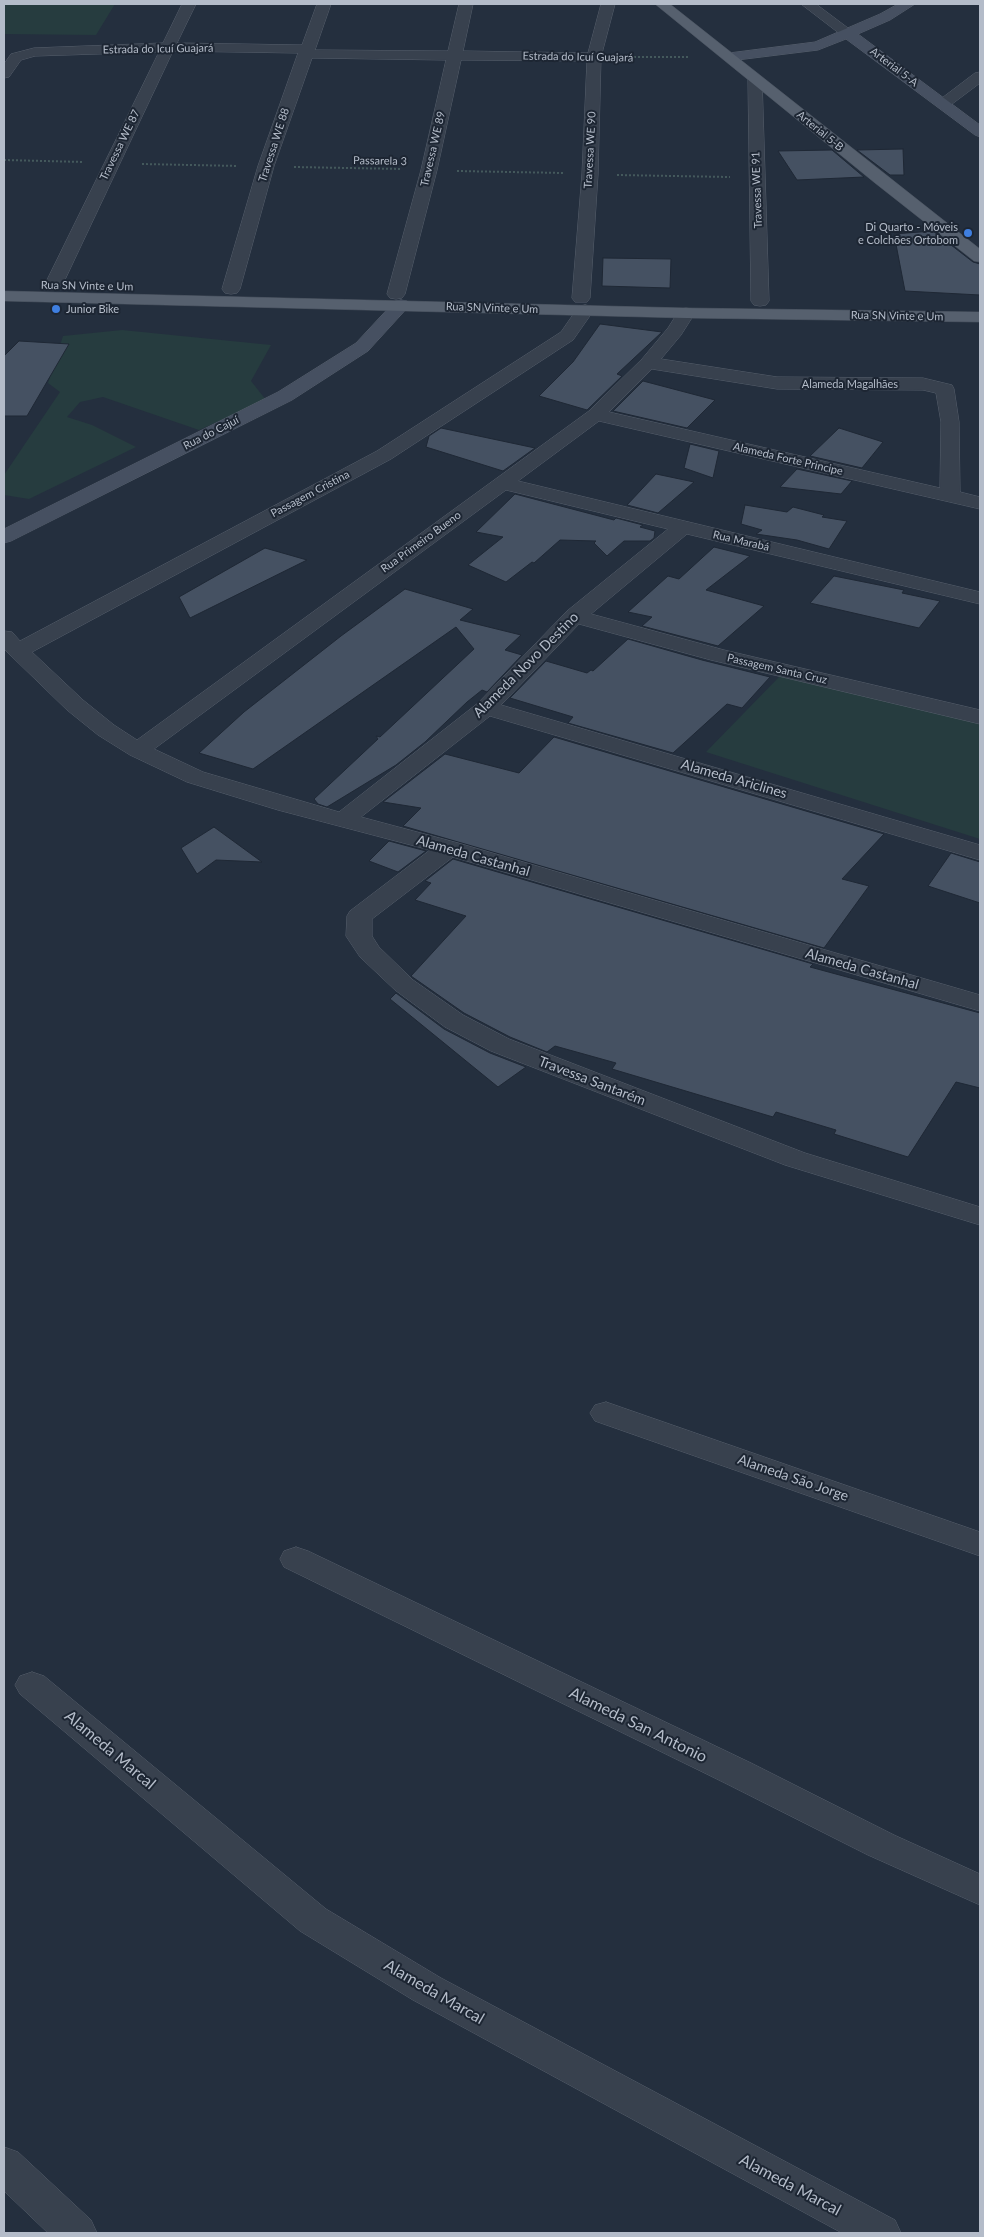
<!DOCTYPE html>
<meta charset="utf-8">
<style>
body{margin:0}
#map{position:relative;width:984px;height:2237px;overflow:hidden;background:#242f3e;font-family:Lato,sans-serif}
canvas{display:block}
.frame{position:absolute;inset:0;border:5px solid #b4bcc9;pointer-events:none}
</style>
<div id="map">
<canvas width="984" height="2237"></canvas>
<div class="frame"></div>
</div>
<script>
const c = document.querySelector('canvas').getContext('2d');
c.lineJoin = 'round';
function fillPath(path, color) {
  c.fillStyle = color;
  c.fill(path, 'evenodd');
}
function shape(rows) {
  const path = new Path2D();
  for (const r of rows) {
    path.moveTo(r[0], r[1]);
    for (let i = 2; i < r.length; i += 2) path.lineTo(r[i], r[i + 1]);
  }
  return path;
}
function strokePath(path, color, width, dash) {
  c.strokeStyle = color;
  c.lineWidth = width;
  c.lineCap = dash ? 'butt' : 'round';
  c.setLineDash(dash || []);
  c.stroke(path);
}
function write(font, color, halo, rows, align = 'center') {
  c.font = font + ' Lato,sans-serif';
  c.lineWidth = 4;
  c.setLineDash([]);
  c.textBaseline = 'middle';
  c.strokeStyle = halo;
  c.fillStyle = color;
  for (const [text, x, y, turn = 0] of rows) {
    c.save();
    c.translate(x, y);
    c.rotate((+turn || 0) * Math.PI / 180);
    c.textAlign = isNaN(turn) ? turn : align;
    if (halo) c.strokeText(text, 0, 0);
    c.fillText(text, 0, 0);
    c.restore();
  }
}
const green = shape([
 [4,4,115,4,96,35,4,34],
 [122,330,271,345,251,381,266,400,199,430,103,397,80,402,67,417,92,425,136,447,29,499,4,495,4,475,60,392,48,383,63,336],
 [782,674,980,722,980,839,706,752]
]);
const building = shape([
 [903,149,904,175,890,175,857,150,903,149],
 [832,150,864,177,797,180,778,151,832,150],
 [933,231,973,262,980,264,980,295,905,291,894,234,933,231],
 [603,258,671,259,670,288,602,286,603,258],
 [600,324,662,332,617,374,622,376,587,410,539,396,573,362,600,324],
 [19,341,69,344,27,416,4,416,4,356,19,341],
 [643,381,715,400,687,428,613,411,643,381],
 [441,428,535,448,503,471,426,447,429,436,441,428],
 [839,428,883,442,862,468,810,456,839,428],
 [690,444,719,451,713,478,684,468,690,444],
 [797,469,852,481,841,494,780,487,797,469],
 [656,474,694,482,658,513,627,505,656,474],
 [515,494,614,520,616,518,643,525,640,527,655,531,654,538,650,541,624,541,607,556,594,543,596,541,560,540,534,563,532,562,506,582,468,565,503,537,476,532,515,494],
 [745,505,787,512,793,507,824,515,822,517,847,521,829,549,797,540,756,534,762,530,741,524,745,505],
 [714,547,750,556,706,590,764,606,718,646,642,626,652,617,628,612,668,576,679,579,714,547],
 [265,548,307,560,190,618,179,597,265,548],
 [834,576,904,590,902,593,940,601,919,628,810,603,834,576],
 [405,589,473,609,460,620,521,635,505,650,522,655,487,692,482,690,467,702,425,742,396,765,327,807,318,804,314,799,378,739,376,736,380,737,474,649,456,627,253,769,199,753,244,712,341,636,405,589],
 [628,639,702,660,770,677,742,708,727,704,673,753,568,723,573,717,510,698,546,661,587,673,591,670,593,671,628,639],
 [554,737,884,834,842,879,869,886,824,948,403,826,421,808,383,802,445,754,519,773,554,737],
 [214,827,262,862,216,860,197,874,181,848,214,827],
 [389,841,426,851,398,872,369,861,389,841],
 [951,853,980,862,980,903,928,886,951,853],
 [453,859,813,964,810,967,980,1013,980,1088,956,1082,908,1157,834,1134,836,1130,776,1112,773,1117,612,1069,616,1063,555,1046,547,1052,510,1037,464,1013,411,976,466,916,415,900,431,883,425,881,453,859],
 [396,993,444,1029,490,1053,526,1067,498,1087,390,999,396,993]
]);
const path = shape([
 [622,57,688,57],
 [4,160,83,162],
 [142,164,238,166],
 [294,167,401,169],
 [457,171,563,173],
 [617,175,730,177]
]);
const street = shape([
 [182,4,196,4,177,43,302,45,317,4,331,4,315,50,448,51,459,4,473,4,463,51,588,53,601,4,615,4,601,57,598,174,590,298,587,302,575,302,572,298,582,174,587,61,461,60,437,170,405,294,402,298,396,299,390,298,387,294,421,170,446,60,312,58,274,166,240,289,237,293,231,294,225,293,222,289,258,166,298,53,173,51,62,286,59,290,47,290,44,286,159,52,35,56,21,60,9,77,4,78,4,64,11,54,34,48,163,43,182,4],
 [801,4,816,4,856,34,849,38,844,37,801,4],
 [980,72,980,83,948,107,938,107,936,104,938,101,975,73,980,72],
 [755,75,762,79,769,301,766,305,760,306,754,305,751,301,748,79,755,75],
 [585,305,591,306,594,310,573,340,391,459,32,652,83,700,114,725,137,740,589,411,642,359,668,328,680,309,686,308,692,309,695,313,681,335,661,359,777,377,923,378,952,385,954,389,959,422,960,492,980,497,980,509,599,421,518,481,980,592,980,604,687,534,591,614,724,650,980,710,980,724,711,660,579,624,501,705,980,845,980,860,490,716,361,817,458,843,980,995,980,1011,453,857,372,919,372,936,379,947,413,980,463,1015,509,1039,805,1153,980,1207,980,1225,785,1165,491,1051,445,1027,395,990,360,957,346,936,347,916,350,911,430,850,278,810,187,782,130,755,98,735,67,710,4,649,4,631,12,632,20,641,377,451,561,332,579,306,585,305],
 [652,369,777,389,923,390,936,393,941,422,940,488,609,412,652,369],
 [506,490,668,529,567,611,478,703,339,812,203,772,154,749,506,490],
 [606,1402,980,1532,980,1556,595,1421,590,1413,595,1405,606,1402],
 [296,1547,308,1551,751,1763,894,1835,980,1874,980,1905,868,1855,725,1783,284,1567,280,1559,284,1551,296,1547],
 [32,1672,44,1676,326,1909,441,1978,895,2220,901,2233,842,2233,413,2000,300,1931,20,1694,15,1685,20,1676,32,1672],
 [4,2147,18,2152,91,2220,97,2233,48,2233,4,2191,4,2147]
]);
const secondary = shape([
 [898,4,915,4,890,20,858,34,980,125,980,137,975,135,846,39,818,50,729,61,722,57,729,53,815,42,880,14,898,4],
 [401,300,407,301,410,305,368,351,292,400,11,541,4,543,4,529,278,392,356,343,395,301,401,300]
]);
const primary = shape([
 [655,4,670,4,980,249,980,262,974,261,875,183,655,4],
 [4,291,686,308,980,312,980,322,686,318,4,301,4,291]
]);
const markers = [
 [968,233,5,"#3f7fe0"],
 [56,309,5,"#3f7fe0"]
];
const farStreetnames = [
 ["Estrada do Icuí Guajará",158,49,-1],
 ["Estrada do Icuí Guajará",578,57,1],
 ["Arterial 5-A",894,67,37],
 ["Arterial 5-B",820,131,39],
 ["Travessa WE 87",120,145,-64],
 ["Travessa WE 88",274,145,-72],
 ["Travessa WE 89",433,149,-77],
 ["Travessa WE 90",590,150,-87],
 ["Passarela 3",380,161,1],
 ["Travessa WE 91",757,190,-92],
 ["Rua SN Vinte e Um",87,286,1],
 ["Rua SN Vinte e Um",492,308,2],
 ["Rua SN Vinte e Um",897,316,1],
 ["Alameda Magalhães",850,384],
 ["Rua do Cajuí",211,433,-27],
 ["Alameda Forte Principe",788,459,13],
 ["Passagem Cristina",310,494,-28],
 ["Rua Marabá",741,541,13],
 ["Rua Primeiro Bueno",421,542,-36],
 ["Passagem Santa Cruz",777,669,13]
];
const farPoinames = [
 ["Di Quarto - Móveis",958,227],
 ["e Colchões Ortobom",958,240],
 ["Junior Bike",66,309,"left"]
];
const streetNames = [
 ["Alameda Novo Destino",526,665,-45],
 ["Alameda Ariclines",734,779,16],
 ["Alameda Castanhal",473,856,16],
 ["Alameda Castanhal",862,969,16],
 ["Travessa Santarém",592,1081,21],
 ["Alameda São Jorge",793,1478,19]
];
const nearStreetnames = [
 ["Alameda San Antonio",638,1725,26],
 ["Alameda Marcal",110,1750,40],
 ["Alameda Marcal",434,1992,30],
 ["Alameda Marcal",790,2185,28]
];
fillPath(green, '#263c3f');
fillPath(building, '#455162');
strokePath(building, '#1f2835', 1);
strokePath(street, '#565f6c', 1);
strokePath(secondary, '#565f6c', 1);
strokePath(primary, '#414a57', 1);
strokePath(path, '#44595c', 2, [2, 2]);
fillPath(street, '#38414e');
fillPath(secondary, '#465061');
fillPath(primary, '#56606e');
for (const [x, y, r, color] of markers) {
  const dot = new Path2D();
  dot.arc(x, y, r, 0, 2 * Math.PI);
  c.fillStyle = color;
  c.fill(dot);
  strokePath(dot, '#1d2633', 2);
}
write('11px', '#b4bcc9', '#1d2633', farStreetnames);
write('11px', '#b4bcc9', '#1d2633', farPoinames, 'right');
write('14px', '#b4bcc9', '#1d2633', streetNames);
write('16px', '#b4bcc9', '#1d2633', nearStreetnames);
</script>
